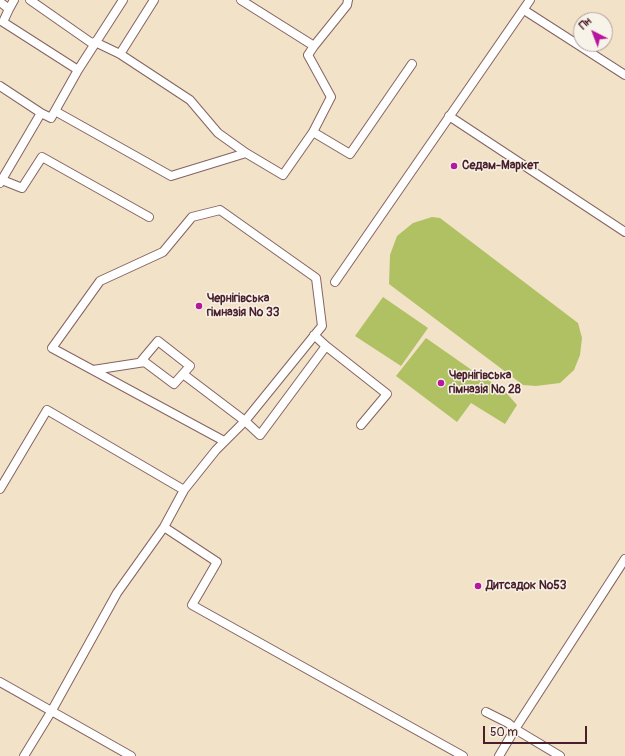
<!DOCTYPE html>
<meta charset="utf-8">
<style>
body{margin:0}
#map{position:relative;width:625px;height:756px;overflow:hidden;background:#f2e2c7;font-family:Pangolin,sans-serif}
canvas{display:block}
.north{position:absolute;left:573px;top:12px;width:40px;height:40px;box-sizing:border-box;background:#f7f3e8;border:1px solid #b29e9c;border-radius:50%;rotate:318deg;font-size:11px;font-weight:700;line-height:16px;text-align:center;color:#4a1f2b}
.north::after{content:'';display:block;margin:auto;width:14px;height:18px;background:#b5179e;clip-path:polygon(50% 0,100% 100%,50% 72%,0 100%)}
.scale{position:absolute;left:483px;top:726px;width:104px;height:18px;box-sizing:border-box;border:2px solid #4a1f2b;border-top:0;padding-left:5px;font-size:12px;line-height:14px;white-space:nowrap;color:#4a1f2b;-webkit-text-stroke:3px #f7f3e8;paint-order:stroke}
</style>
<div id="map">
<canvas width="625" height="756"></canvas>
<div class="north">Пн</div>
<div class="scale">50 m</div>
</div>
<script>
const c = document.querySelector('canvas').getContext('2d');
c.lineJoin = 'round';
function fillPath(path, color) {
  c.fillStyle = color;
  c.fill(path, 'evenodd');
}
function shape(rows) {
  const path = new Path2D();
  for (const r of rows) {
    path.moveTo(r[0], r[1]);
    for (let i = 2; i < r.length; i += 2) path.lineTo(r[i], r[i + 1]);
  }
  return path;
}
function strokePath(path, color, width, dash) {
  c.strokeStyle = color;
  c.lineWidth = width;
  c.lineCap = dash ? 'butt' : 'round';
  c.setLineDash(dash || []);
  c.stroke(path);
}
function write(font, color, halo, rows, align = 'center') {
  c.font = font + ' Pangolin,sans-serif';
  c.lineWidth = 3;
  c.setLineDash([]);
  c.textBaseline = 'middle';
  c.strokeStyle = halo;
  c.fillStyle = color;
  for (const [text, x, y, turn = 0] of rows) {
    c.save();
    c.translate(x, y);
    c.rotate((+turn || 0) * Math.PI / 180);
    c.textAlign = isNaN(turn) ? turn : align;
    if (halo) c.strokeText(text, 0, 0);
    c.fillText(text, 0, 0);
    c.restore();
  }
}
const green = shape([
 [432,217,440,218,578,323,582,338,580,355,574,370,560,383,536,386,523,385,389,284,390,255,397,236,413,223],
 [383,297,428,328,401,366,355,336],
 [426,338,476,373,503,389,517,405,505,424,471,403,457,422,396,376]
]);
const service = shape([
 [30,0,93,44],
 [241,0,314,46,308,55,331,97,313,132],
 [0,2,9,9,14,0],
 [9,9,3,22,78,70],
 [524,10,625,75],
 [95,42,120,54,190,100,218,133,246,153,283,175,313,132,350,154,412,64],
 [314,46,347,5,348,0],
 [120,54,154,0],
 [0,86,41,113,51,118,78,70,123,0],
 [55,111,171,176,246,153],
 [449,116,625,232],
 [2,180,22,188,42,157,149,217],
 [0,183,41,113],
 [335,282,530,0],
 [314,335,326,346],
 [158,341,190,366,174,384,142,360,158,341],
 [93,370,145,362],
 [183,374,245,421,260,435,326,346,387,394,361,425],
 [0,489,47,410,184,490],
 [164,527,217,562,192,605,463,756],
 [0,682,131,756],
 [486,712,508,723,515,729,625,559],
 [24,756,51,712,117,593,164,527,184,490,216,450,245,421,322,326,316,278,220,210,192,217,163,252,100,281,52,348,224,441],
 [499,756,515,729,560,756]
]);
const markers = [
 [454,166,4,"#b5179e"],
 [199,306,4,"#b5179e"],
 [441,383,4,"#b5179e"],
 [478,586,4,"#b5179e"]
];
const poiNames = [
 ["Седам-Маркет",462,166],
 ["Чернігівська",207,299],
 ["гімназія № 33",207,313],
 ["Чернігівська",449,376],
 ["гімназія № 28",449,390],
 ["Дитсадок №53",486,586]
];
fillPath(green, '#b0c164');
strokePath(service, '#856362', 10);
strokePath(service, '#fff', 8);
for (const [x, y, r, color] of markers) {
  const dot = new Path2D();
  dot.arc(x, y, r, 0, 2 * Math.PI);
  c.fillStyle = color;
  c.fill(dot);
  strokePath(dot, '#f7f3e8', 1.5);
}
write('bold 12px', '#4a1f2b', '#f7f3e8', poiNames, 'left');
</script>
